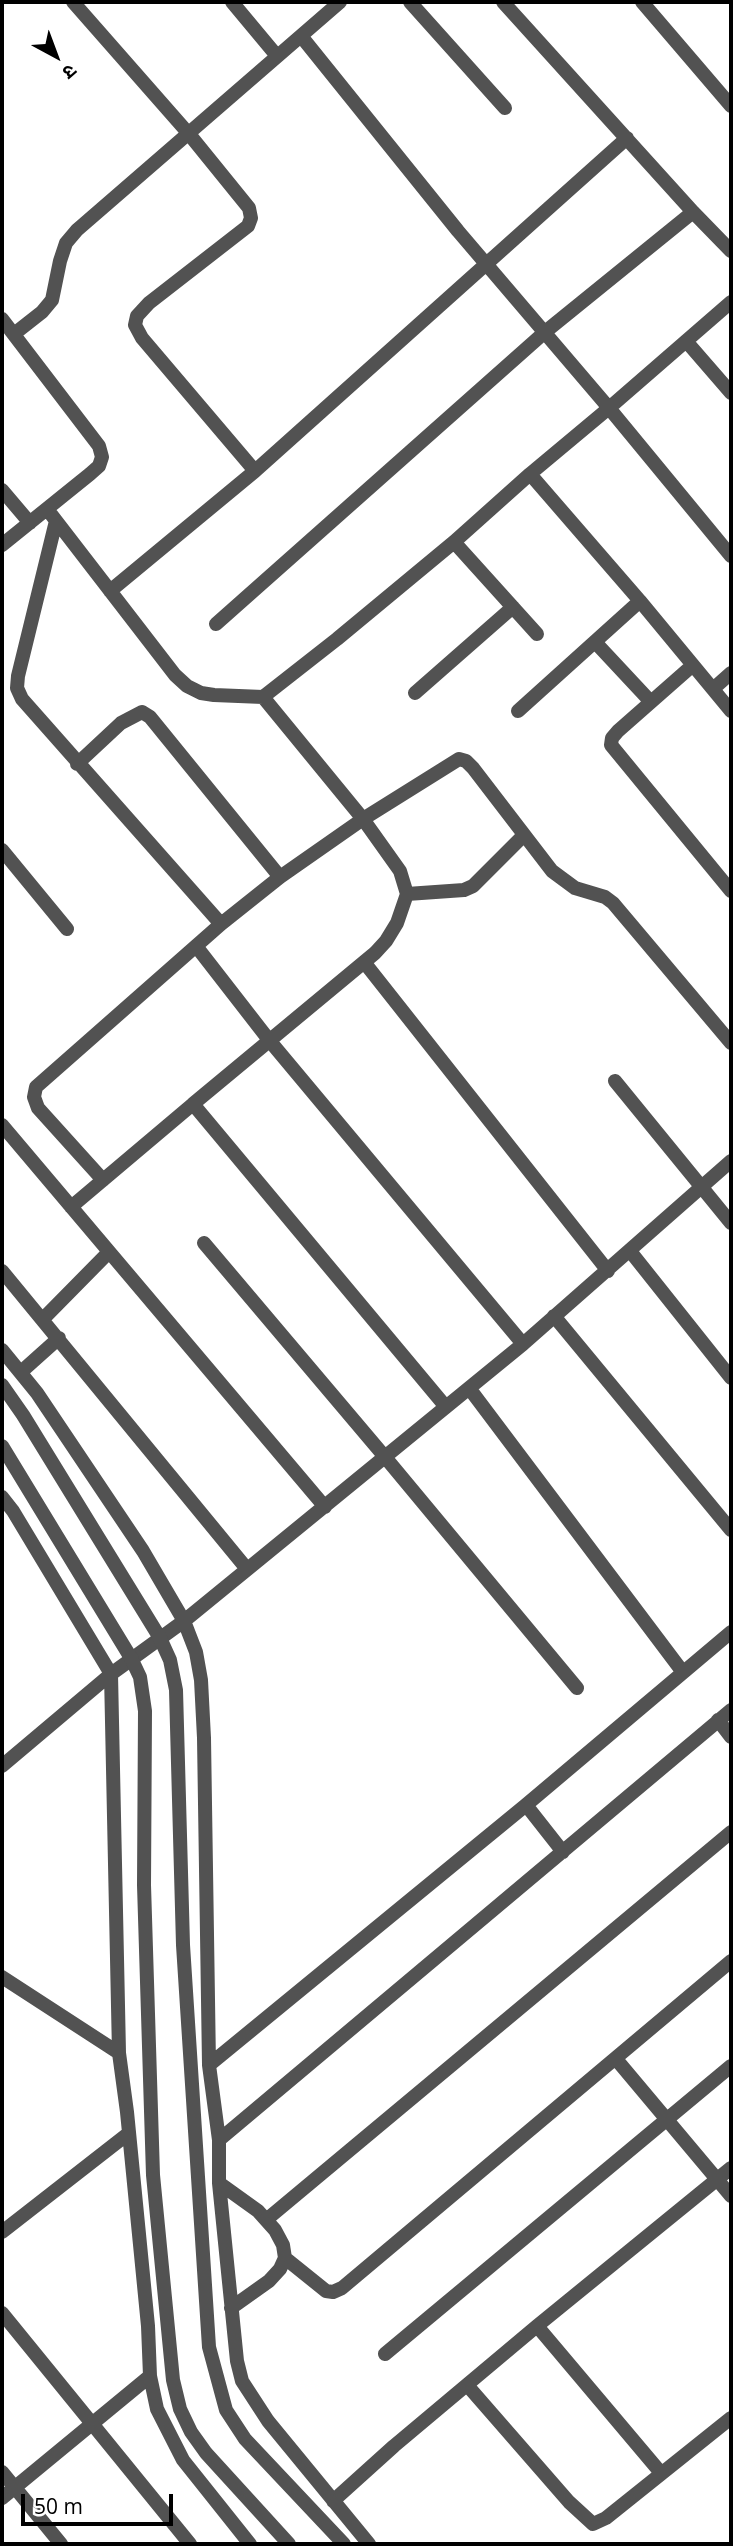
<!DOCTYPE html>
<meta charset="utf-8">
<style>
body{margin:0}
#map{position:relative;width:733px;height:2546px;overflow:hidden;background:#fff;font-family:"Open Sans","Noto Sans Devanagari",sans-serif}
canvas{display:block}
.frame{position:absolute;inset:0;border:4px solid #000;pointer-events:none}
.north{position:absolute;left:21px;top:21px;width:70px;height:70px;-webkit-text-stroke:5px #fff;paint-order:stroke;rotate:139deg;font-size:19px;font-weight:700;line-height:28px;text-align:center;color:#000}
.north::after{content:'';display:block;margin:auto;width:24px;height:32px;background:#000;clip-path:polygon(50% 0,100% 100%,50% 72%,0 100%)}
.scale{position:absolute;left:21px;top:2494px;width:152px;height:32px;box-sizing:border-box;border:4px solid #000;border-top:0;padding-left:9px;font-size:21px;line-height:24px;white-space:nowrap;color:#000;-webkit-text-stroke:5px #fff;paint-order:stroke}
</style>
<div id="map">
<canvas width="733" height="2546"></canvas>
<div class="frame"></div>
<div class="north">उ</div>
<div class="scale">50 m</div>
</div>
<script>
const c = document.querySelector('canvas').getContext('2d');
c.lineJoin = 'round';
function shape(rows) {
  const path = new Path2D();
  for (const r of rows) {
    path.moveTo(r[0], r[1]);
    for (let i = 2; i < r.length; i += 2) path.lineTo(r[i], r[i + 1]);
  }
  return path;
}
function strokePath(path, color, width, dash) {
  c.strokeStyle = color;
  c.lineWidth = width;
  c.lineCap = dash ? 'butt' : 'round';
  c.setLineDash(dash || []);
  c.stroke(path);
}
const minor = shape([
 [73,2,189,134,249,208,251,218,248,226,149,303,137,316,135,325,142,338,255,471],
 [232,2,277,56],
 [410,2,505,108],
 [503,2,693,212,731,251],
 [642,2,731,106],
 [301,36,458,231,609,408,731,302],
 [2,319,99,446,102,457,99,466,90,474,2,545],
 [14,334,42,312,52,300,60,261,66,243,77,230,340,2],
 [686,341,731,393],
 [530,474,640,601,731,711],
 [2,490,30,523],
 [47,509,175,675,187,686,201,693,214,695,263,697,337,639,454,542,530,474,609,408,731,556],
 [56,521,18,676,17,688,22,699,221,924,36,1087,34,1097,38,1108,103,1180],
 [454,542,537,634],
 [110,591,255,471,627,138],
 [216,624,545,332,693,212],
 [595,642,651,702],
 [693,665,618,731,612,738,611,745,731,891],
 [713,689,731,673],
 [415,693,513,607],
 [263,697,363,819,400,871,407,894,397,923,386,941,375,953,193,1104,446,1407],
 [518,711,640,601],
 [77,764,121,723,142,712,150,717,280,877],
 [2,850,67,929],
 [407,894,464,890,473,886,524,835],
 [221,924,280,877,363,819,459,759,466,761,473,768,552,871,575,888,605,897,613,903,731,1043],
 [196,946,269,1040,523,1344],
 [364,962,608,1271],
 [615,1081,731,1223],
 [2,1125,325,1507],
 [71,1207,193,1104],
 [204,1243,385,1457,577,1688],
 [630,1251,731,1378],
 [2,1271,247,1569],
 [554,1316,731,1530],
 [43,1319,109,1252],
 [2,1350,37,1393,143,1551,184,1621,196,1652,201,1680,204,1738,209,2065,219,2140,219,2183,237,2361,242,2381,268,2421,369,2544],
 [21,1372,59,1338],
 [469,1388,682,1671],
 [2,1497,13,1511,111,1674,119,2053,127,2112,148,2326,150,2376,157,2409,183,2460,250,2544],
 [718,1720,731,1737],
 [2,1766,111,1674,184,1621,523,1344,731,1161],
 [526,1805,563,1852],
 [2,1977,119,2053],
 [616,2059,731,2196],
 [209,2065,526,1805,731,1632],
 [219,2140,731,1710],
 [219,2183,258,2211,275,2230,283,2245,285,2258,280,2269,269,2281,231,2308],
 [266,2220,731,1832],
 [2,2232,129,2133],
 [285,2258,326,2291,333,2292,342,2288,731,1961],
 [2,2313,190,2544],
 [537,2326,661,2473],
 [385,2354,731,2066],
 [467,2385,569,2502,593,2524,606,2518,731,2418],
 [2,2472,61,2544],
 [2,2498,150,2376],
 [333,2501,394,2446,537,2326,731,2168]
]);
const tertiary = shape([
 [2,1385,23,1415,160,1638,170,1660,176,1690,183,1945,209,2347,226,2410,245,2439,344,2544],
 [2,1446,131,1658,140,1677,145,1711,144,1885,153,2175,173,2380,180,2409,191,2432,206,2453,289,2544]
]);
strokePath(minor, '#525252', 14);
strokePath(tertiary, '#525252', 14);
</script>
